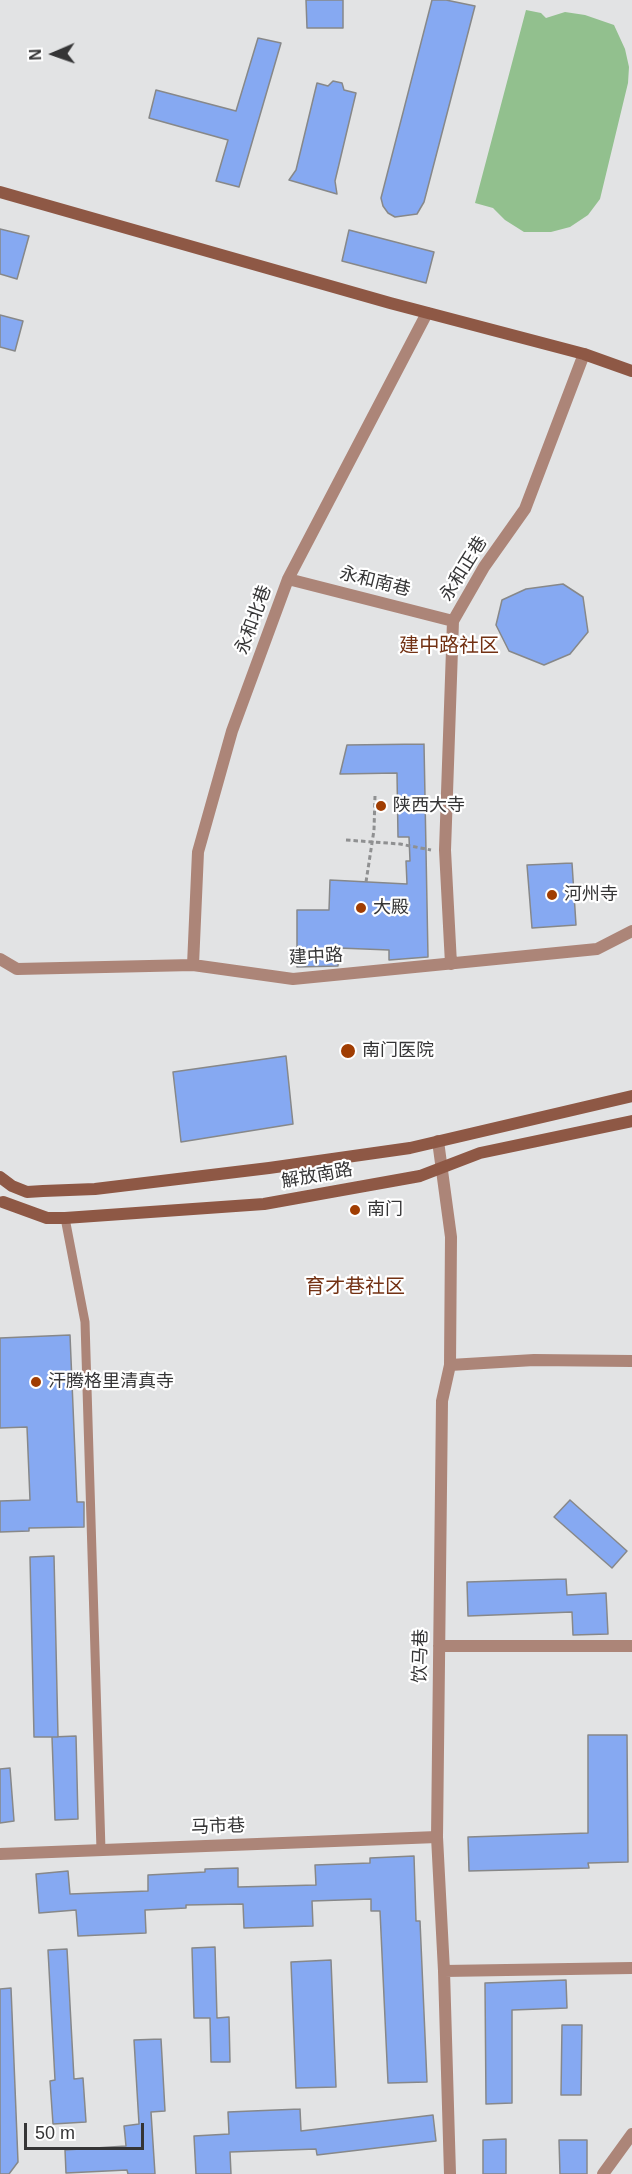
<!DOCTYPE html>
<meta charset="utf-8">
<style>
body{margin:0}
#map{position:relative;width:632px;height:2174px;overflow:hidden;background:#e2e3e4;font-family:Helvetica,sans-serif}
canvas{display:block}
.north{position:absolute;left:24px;top:24px;width:60px;height:60px;-webkit-text-stroke:4px #fff;paint-order:stroke;rotate:268deg;font-size:16px;font-weight:700;line-height:24px;text-align:center;color:#353536}
.north::after{content:'';display:block;margin:auto;width:21px;height:27px;background:#353536;clip-path:polygon(50% 0,100% 100%,50% 72%,0 100%)}
.scale{position:absolute;left:24px;top:2123px;width:120px;height:27px;box-sizing:border-box;border:3px solid #353536;border-top:0;padding-left:8px;font-size:18px;line-height:21px;white-space:nowrap;color:#353536;-webkit-text-stroke:4px #fff;paint-order:stroke}
</style>
<div id="map">
<canvas width="632" height="2174"></canvas>
<div class="north">N</div>
<div class="scale">50 m</div>
</div>
<script>
const c = document.querySelector('canvas').getContext('2d');
c.lineJoin = 'round';
function fillPath(path, color) {
  c.fillStyle = color;
  c.fill(path, 'evenodd');
}
function shape(rows) {
  const path = new Path2D();
  for (const r of rows) {
    path.moveTo(r[0], r[1]);
    for (let i = 2; i < r.length; i += 2) path.lineTo(r[i], r[i + 1]);
  }
  return path;
}
function strokePath(path, color, width, dash) {
  c.strokeStyle = color;
  c.lineWidth = width;
  c.lineCap = dash ? 'butt' : 'round';
  c.setLineDash(dash || []);
  c.stroke(path);
}
function write(font, color, halo, rows, align = 'center') {
  c.font = font + ' Helvetica,"Noto Sans SC",sans-serif';
  c.lineWidth = 4.5;
  c.setLineDash([]);
  c.textBaseline = 'middle';
  c.strokeStyle = halo;
  c.fillStyle = color;
  for (const [text, x, y, turn = 0] of rows) {
    c.save();
    c.translate(x, y);
    c.rotate((+turn || 0) * Math.PI / 180);
    c.textAlign = isNaN(turn) ? turn : align;
    if (halo) c.strokeText(text, 0, 0);
    c.fillText(text, 0, 0);
    c.restore();
  }
}
const green = shape([
 [526,10,541,13,546,18,565,12,585,15,614,25,625,49,629,67,628,83,600,199,588,215,570,227,551,232,524,232,505,220,493,208,475,203]
]);
const building = shape([
 [306,0,343,0,343,28,307,28,306,0],
 [432,0,446,0,475,6,424,202,417,214,395,217,388,213,383,206,381,198,432,0],
 [258,38,281,43,239,187,216,181,228,140,149,118,156,90,236,111,258,38],
 [333,81,342,83,344,90,356,93,335,181,337,194,289,180,296,170,317,83,328,86,333,81],
 [0,229,29,236,17,279,0,274,0,229],
 [349,230,434,252,426,283,342,261,349,230],
 [0,315,23,321,15,351,0,347,0,315],
 [563,584,583,597,588,632,570,654,544,665,509,651,496,625,502,600,526,589,563,584],
 [424,744,428,957,389,960,389,950,339,948,338,966,297,967,297,910,329,910,330,880,407,884,406,861,410,861,409,837,398,837,397,773,340,774,347,745,424,744],
 [572,863,576,925,532,928,527,865,572,863],
 [286,1056,293,1124,181,1142,173,1072,286,1056],
 [70,1335,77,1502,84,1502,84,1527,29,1528,29,1531,0,1532,0,1501,30,1500,27,1427,0,1428,0,1338,70,1335],
 [570,1500,627,1551,612,1568,554,1517,570,1500],
 [54,1556,58,1737,34,1737,30,1557,54,1556],
 [566,1579,567,1595,606,1593,608,1634,573,1635,572,1612,468,1616,467,1582,566,1579],
 [588,1735,627,1735,628,1862,588,1863,589,1868,469,1871,468,1837,588,1833,588,1735],
 [76,1736,78,1819,55,1820,52,1737,76,1736],
 [10,1768,14,1821,0,1823,0,1769,10,1768],
 [414,1856,416,1921,420,1921,427,2082,388,2083,380,1911,371,1911,371,1899,312,1901,313,1926,244,1928,243,1904,186,1905,186,1908,145,1910,146,1933,78,1936,76,1910,39,1913,36,1874,68,1871,70,1894,148,1891,148,1875,205,1872,205,1869,238,1868,238,1887,316,1885,315,1865,370,1863,370,1858,414,1856],
 [215,1947,217,2018,229,2017,230,2062,211,2062,210,2018,194,2018,192,1948,215,1947],
 [67,1949,74,2079,83,2078,86,2122,53,2124,50,2081,55,2080,48,1950,67,1949],
 [331,1960,336,2087,296,2088,291,1962,331,1960],
 [566,1980,567,2008,512,2010,512,2103,486,2104,485,1983,566,1980],
 [11,1988,18,2162,9,2174,0,2174,0,1989,11,1988],
 [562,2025,582,2025,581,2095,561,2095,562,2025],
 [161,2039,165,2111,151,2112,155,2174,128,2174,127,2170,66,2173,65,2150,126,2146,124,2126,139,2124,134,2040,161,2039],
 [300,2109,301,2131,433,2115,436,2141,317,2155,316,2149,230,2152,231,2174,196,2174,194,2136,229,2134,228,2112,300,2109],
 [506,2139,506,2174,483,2174,483,2140,506,2139],
 [559,2140,587,2140,587,2174,560,2174,559,2140]
]);
const path = shape([
 [346,840,400,844,431,850],
 [366,882,374,830,375,796]
]);
const lane = shape([
 [65,1218,85,1322,101,1850]
]);
const street = shape([
 [288,579,453,621],
 [0,959,17,969,193,965,293,979,597,949,632,931],
 [451,964,445,850,453,621,484,567,525,509,584,354],
 [193,965,198,852,232,731,288,579,427,313],
 [438,1141,451,1237,450,1365,442,1401,437,1837,444,1971,450,2174],
 [450,1365,534,1360,632,1361],
 [439,1646,632,1646],
 [0,1854,437,1837],
 [444,1971,632,1968],
 [603,2174,632,2134]
]);
const secondary = shape([
 [0,192,390,303,584,354,632,371],
 [0,1177,12,1186,27,1192,43,1191,95,1189,269,1168,410,1148,632,1096],
 [3,1202,47,1218,65,1218,264,1204,420,1176,480,1153,632,1121]
]);
const markers = [
 [381,806,6,"#a03d02"],
 [552,895,6,"#a03d02"],
 [361,908,6,"#a03d02"],
 [348,1051,8,"#a03d02"],
 [355,1210,6,"#a03d02"],
 [36,1382,6,"#a03d02"]
];
const streetNames = [
 ["永和正巷",464,569,-58],
 ["永和南巷",375,582,14],
 ["永和北巷",254,620,-70],
 ["建中路",316,957,-3],
 ["解放南路",317,1176,-10],
 ["饮马巷",421,1656,-89],
 ["马市巷",218,1827,-2]
];
const poiNames = [
 ["陕西大寺",393,806],
 ["河州寺",564,895],
 ["大殿",373,908],
 ["南门医院",362,1051],
 ["南门",367,1210],
 ["汗腾格里清真寺",48,1382]
];
const neighbourhoodNames = [
 ["建中路社区",449,646],
 ["育才巷社区",355,1287]
];
fillPath(green, '#92c08e');
fillPath(building, '#86a9f2');
strokePath(building, '#878889', 1.5);
strokePath(path, '#8f9091', 3, [4.5, 3]);
strokePath(lane, '#ac8578', 9);
strokePath(street, '#ac8578', 12);
strokePath(secondary, '#8e5845', 12);
for (const [x, y, r, color] of markers) {
  const dot = new Path2D();
  dot.arc(x, y, r, 0, 2 * Math.PI);
  c.fillStyle = color;
  c.fill(dot);
  strokePath(dot, '#fff', 2);
}
write('18px', '#353536', '#fff', streetNames);
write('18px', '#353536', '#fff', poiNames, 'left');
write('20px', '#733214', '#fff', neighbourhoodNames);
</script>
